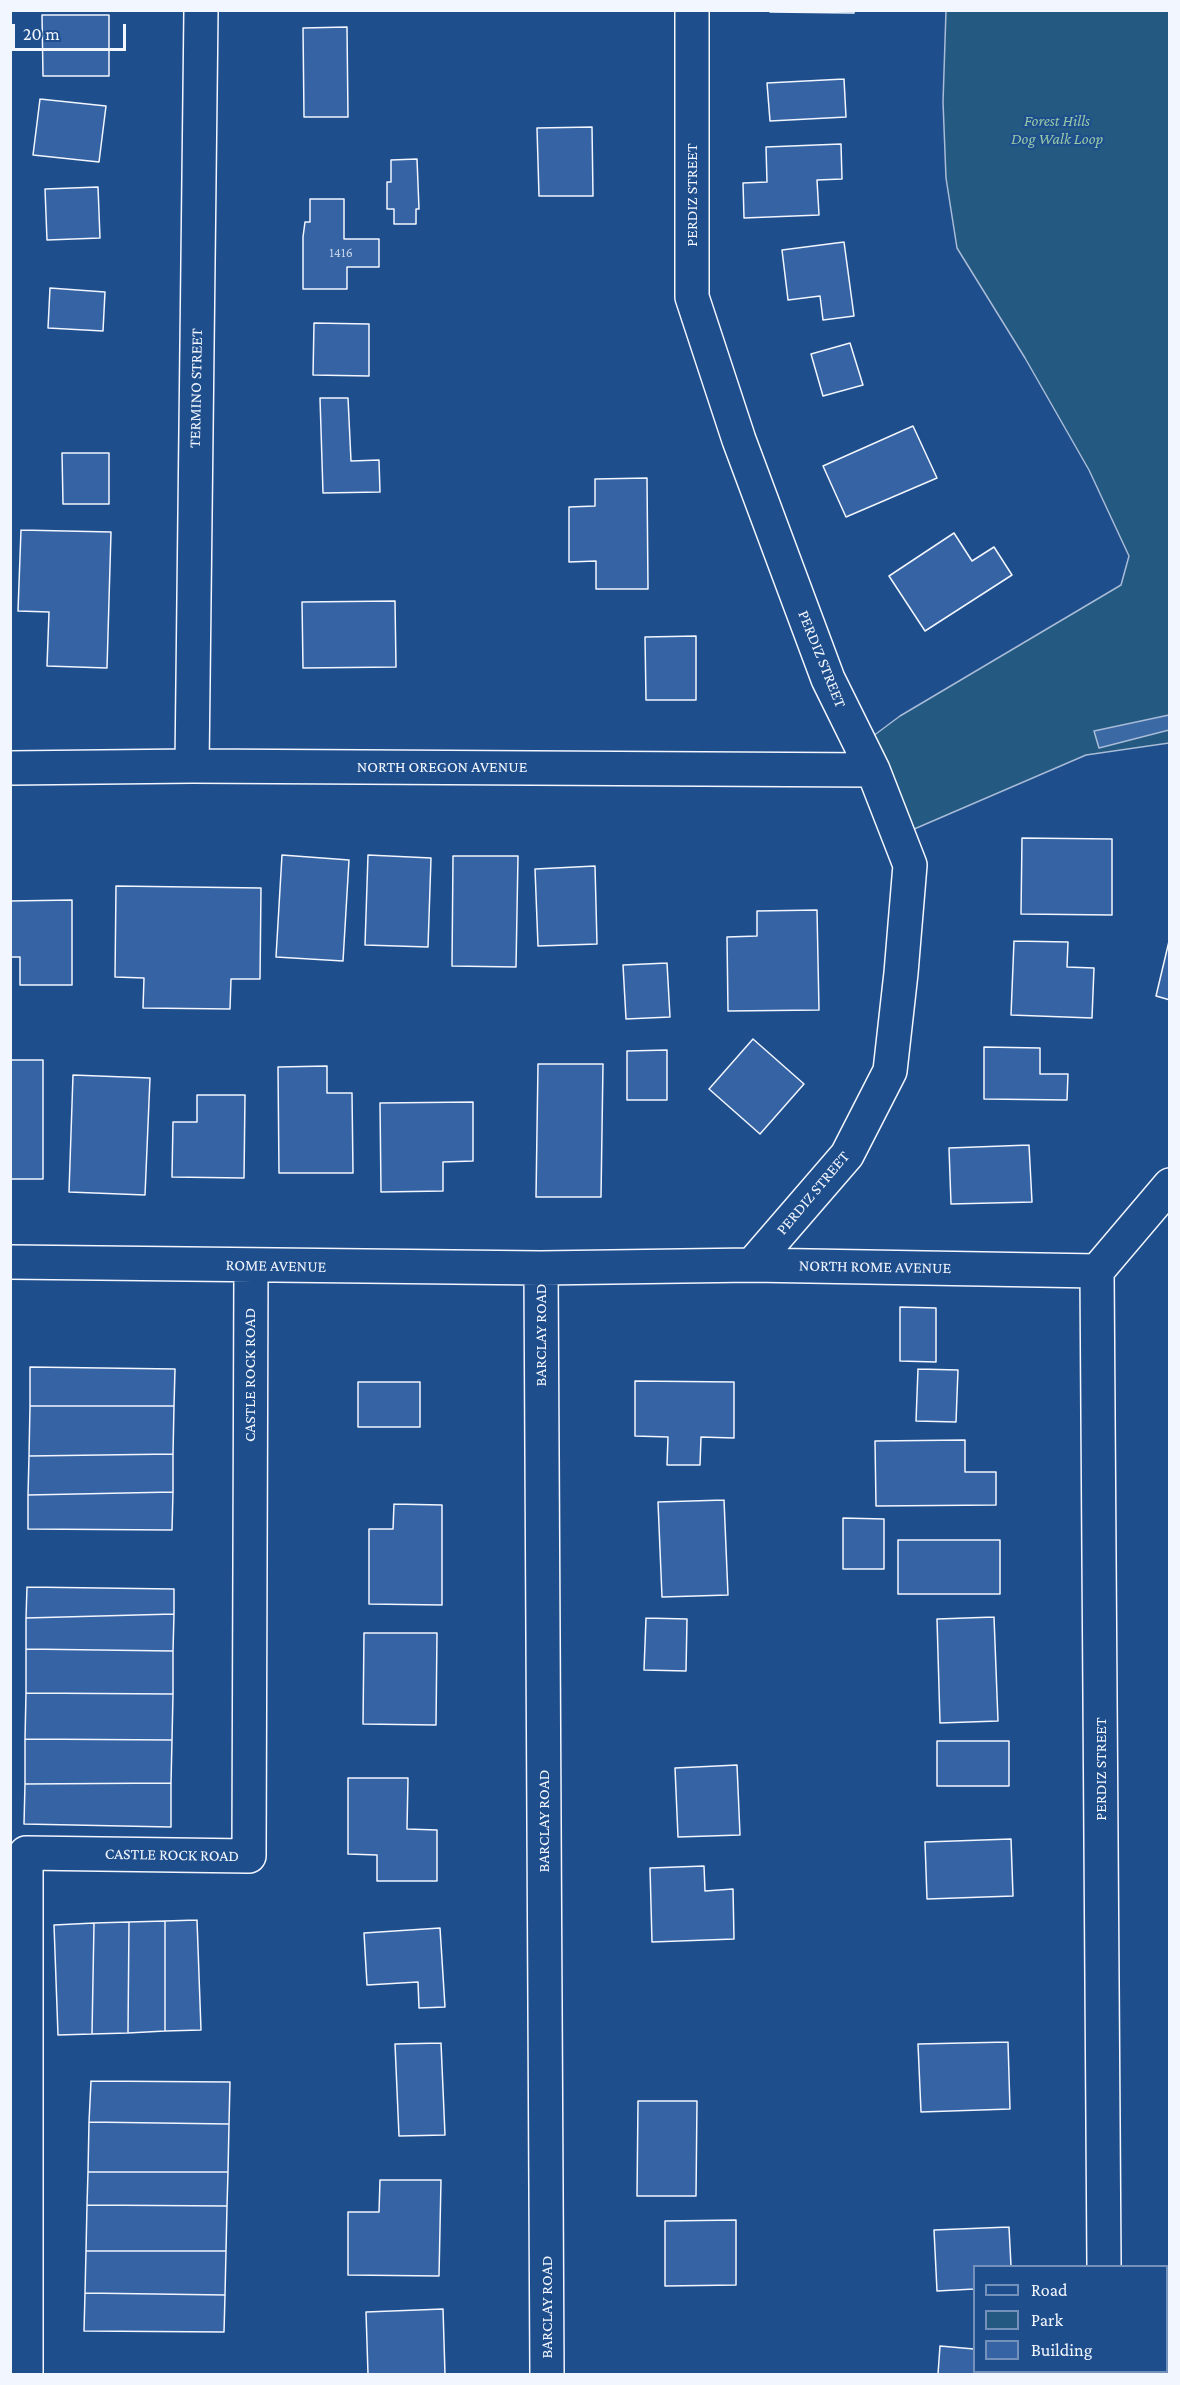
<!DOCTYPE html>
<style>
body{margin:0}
#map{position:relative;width:1180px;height:2385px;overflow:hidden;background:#1f4e8c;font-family:"Crimson Pro",serif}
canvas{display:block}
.frame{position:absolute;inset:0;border:12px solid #f2f6ff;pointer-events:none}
.legend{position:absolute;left:973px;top:2265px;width:195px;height:108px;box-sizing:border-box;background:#1f4e8c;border:2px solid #7391ba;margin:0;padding:8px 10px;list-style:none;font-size:18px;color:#f2f6ff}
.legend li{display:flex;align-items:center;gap:12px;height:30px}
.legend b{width:30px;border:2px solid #7391ba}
.scale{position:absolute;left:12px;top:24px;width:114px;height:27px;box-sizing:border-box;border:3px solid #f2f6ff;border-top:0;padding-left:8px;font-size:18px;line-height:21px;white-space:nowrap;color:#f2f6ff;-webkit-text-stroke:4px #1f4e8c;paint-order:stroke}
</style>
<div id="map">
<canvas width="1180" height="2385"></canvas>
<div class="frame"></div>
<ul class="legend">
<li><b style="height:8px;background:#1f4e8c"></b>Road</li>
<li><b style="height:16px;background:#245a82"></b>Park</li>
<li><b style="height:16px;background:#3563a3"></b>Building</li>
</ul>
<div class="scale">20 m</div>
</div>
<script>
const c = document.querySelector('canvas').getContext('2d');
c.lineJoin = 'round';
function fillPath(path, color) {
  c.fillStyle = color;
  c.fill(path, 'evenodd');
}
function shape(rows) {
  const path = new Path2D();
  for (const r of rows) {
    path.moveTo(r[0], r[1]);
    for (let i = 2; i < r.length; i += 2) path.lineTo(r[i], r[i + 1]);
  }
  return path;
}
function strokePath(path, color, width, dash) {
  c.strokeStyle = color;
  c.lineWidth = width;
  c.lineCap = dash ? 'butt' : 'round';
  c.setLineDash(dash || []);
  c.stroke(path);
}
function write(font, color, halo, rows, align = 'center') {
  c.font = font + ' "Crimson Pro",serif';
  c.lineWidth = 4.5;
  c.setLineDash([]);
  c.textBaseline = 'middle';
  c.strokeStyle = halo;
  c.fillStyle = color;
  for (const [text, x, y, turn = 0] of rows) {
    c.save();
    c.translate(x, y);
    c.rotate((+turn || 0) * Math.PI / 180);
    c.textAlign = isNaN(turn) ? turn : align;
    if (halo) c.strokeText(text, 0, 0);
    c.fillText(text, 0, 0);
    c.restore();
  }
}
const green = shape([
 [946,11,1169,11,1169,743,1086,755,898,836,861,745,900,716,1121,585,1129,556,1089,470,1025,358,957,248,946,178,943,102,946,11]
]);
const water = shape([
 [1169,715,1169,730,1099,748,1094,731,1169,715]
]);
const building = shape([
 [770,10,854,10,854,13,770,12,770,10],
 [42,15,109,15,109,76,43,76,42,15],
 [347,27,348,117,304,117,303,28,347,27],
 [844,79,846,117,770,121,767,83,844,79],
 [40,99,106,106,99,162,33,155,40,99],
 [592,127,593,196,539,196,537,128,592,127],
 [841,144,842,179,817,180,819,215,744,218,743,183,767,182,766,147,841,144],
 [417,159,419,209,416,209,416,224,394,224,394,209,387,209,387,182,391,182,391,160,417,159],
 [98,187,100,238,47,240,45,189,98,187],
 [310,199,344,199,344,239,379,239,379,267,347,267,347,289,303,289,303,237,305,222,310,222,310,199],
 [844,242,854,316,823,320,820,296,788,300,782,250,844,242],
 [50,288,105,292,103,331,48,328,50,288],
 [314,323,369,324,369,376,313,375,314,323],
 [850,343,863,385,823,396,811,354,850,343],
 [320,398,348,398,351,461,379,460,380,492,323,493,320,398],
 [913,426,937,478,846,517,823,466,913,426],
 [62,453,109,453,109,504,63,504,62,453],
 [647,478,648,589,596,589,596,561,569,562,569,507,595,506,595,479,647,478],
 [21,530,111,532,107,668,47,666,49,612,18,611,21,530],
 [954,533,972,561,994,547,1012,575,925,631,889,576,954,533],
 [395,601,396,667,303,668,302,602,395,601],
 [696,636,696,700,646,700,645,637,696,636],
 [1022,838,1112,839,1112,915,1021,914,1022,838],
 [282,855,349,860,343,961,276,957,282,855],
 [368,855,431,858,428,947,365,945,368,855],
 [453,856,518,856,516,967,452,966,453,856],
 [595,866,597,944,538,946,535,869,595,866],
 [116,886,261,888,260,979,231,979,230,1009,143,1008,144,978,115,977,116,886],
 [72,900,72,985,20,985,20,957,10,957,10,901,72,900],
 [817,910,819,1010,728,1011,727,937,757,936,757,911,817,910],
 [1170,937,1170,1000,1156,996,1170,937],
 [1014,941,1068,942,1067,967,1094,968,1092,1018,1011,1015,1014,941],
 [667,963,670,1017,626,1019,623,965,667,963],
 [753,1039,804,1084,760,1134,709,1089,753,1039],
 [984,1047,1040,1048,1040,1074,1068,1074,1067,1100,984,1099,984,1047],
 [667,1050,667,1100,627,1100,627,1051,667,1050],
 [10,1060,43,1060,43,1179,10,1179,10,1060],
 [538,1064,603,1064,601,1197,536,1197,538,1064],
 [327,1066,327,1093,352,1093,353,1173,279,1173,278,1067,327,1066],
 [73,1075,150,1078,145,1195,69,1192,73,1075],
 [197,1095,245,1095,244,1178,172,1177,173,1122,197,1122,197,1095],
 [473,1102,473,1161,443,1162,443,1191,381,1192,380,1103,473,1102],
 [1029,1145,1032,1202,951,1204,949,1148,1029,1145],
 [900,1307,936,1308,936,1362,900,1361,900,1307],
 [30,1367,175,1369,174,1406,30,1406,30,1367],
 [918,1369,958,1370,956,1422,916,1421,918,1369],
 [635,1381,734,1382,734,1438,701,1437,700,1465,667,1465,668,1437,635,1436,635,1381],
 [358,1382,420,1382,420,1427,358,1427,358,1382],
 [30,1406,174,1406,173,1454,29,1456,30,1406],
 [965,1440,965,1472,996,1472,996,1505,876,1506,875,1441,965,1440],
 [173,1454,173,1492,28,1495,29,1456,173,1454],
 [173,1492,172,1530,28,1529,28,1495,173,1492],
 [724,1500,728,1595,662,1597,658,1502,724,1500],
 [394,1504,442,1505,442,1605,369,1604,369,1529,393,1529,394,1504],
 [843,1518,884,1519,884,1569,843,1569,843,1518],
 [898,1540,1000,1540,1000,1594,898,1594,898,1540],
 [27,1587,174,1589,174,1614,26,1618,27,1587],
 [174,1614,173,1651,26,1649,26,1618,174,1614],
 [994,1617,998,1721,940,1723,937,1619,994,1617],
 [646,1618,687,1619,686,1671,644,1670,646,1618],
 [364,1633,437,1633,436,1725,363,1724,364,1633],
 [26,1649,173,1651,173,1694,26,1693,26,1649],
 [26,1693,173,1694,172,1740,25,1739,26,1693],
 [25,1739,172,1740,171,1783,25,1784,25,1739],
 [937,1741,1009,1741,1009,1786,937,1786,937,1741],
 [737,1765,740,1835,678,1837,675,1768,737,1765],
 [348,1778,408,1778,407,1829,437,1830,437,1881,377,1881,377,1855,348,1854,348,1778],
 [171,1783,171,1827,24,1824,25,1784,171,1783],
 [1011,1839,1013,1896,927,1899,925,1842,1011,1839],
 [704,1866,705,1891,733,1889,734,1939,652,1942,650,1868,704,1866],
 [197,1920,201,2030,165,2031,165,1921,197,1920],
 [165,1921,165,2031,128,2033,129,1922,165,1921],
 [129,1922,128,2033,92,2034,94,1923,129,1922],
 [94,1923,92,2034,58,2035,54,1925,94,1923],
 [440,1928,445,2007,419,2008,418,1982,367,1985,364,1933,440,1928],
 [1008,2042,1010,2109,921,2112,918,2044,1008,2042],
 [441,2043,445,2135,399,2136,395,2044,441,2043],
 [91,2081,230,2082,229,2124,89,2122,91,2081],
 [638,2101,697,2101,696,2196,637,2196,638,2101],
 [89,2122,229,2124,228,2172,88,2172,89,2122],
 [88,2172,228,2172,227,2206,87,2205,88,2172],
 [380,2180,441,2180,439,2276,348,2275,348,2212,379,2212,380,2180],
 [87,2205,227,2206,226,2251,86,2251,87,2205],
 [736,2220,736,2285,665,2286,665,2221,736,2220],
 [1009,2227,1011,2266,974,2266,974,2289,937,2291,934,2230,1009,2227],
 [86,2251,226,2251,225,2295,85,2293,86,2251],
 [85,2293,225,2295,224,2332,84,2331,85,2293],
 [443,2309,445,2374,368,2374,366,2312,443,2309],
 [940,2346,974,2349,974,2372,994,2372,994,2374,938,2374,940,2346]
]);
const street = shape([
 [692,10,692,297,739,440,828,679,873,770,910,865,901,973,890,1071,847,1155,752,1265],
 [192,766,201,10],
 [10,768,192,766,873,770],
 [10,1262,541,1268,752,1265,1097,1271,1170,1185],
 [541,1268,547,2374],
 [1097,1271,1104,2266],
 [1105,2372,1105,2374],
 [26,2374,26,1853,249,1856,251,1266]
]);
const numberNames = [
 ["1416",341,253]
];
const parkNames = [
 ["Forest Hills",1057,121],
 ["Dog Walk Loop",1057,139]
];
const streetNames = [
 ["PERDIZ STREET",692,195,-90],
 ["TERMINO STREET",196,388,-89],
 ["PERDIZ STREET",822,659,68],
 ["NORTH OREGON AVENUE",442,767],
 ["PERDIZ STREET",813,1193,-50],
 ["ROME AVENUE",276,1266,1],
 ["NORTH ROME AVENUE",875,1267,1],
 ["BARCLAY ROAD",541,1335,-90],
 ["CASTLE ROCK ROAD",250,1375,-90],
 ["PERDIZ STREET",1101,1769,-90],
 ["BARCLAY ROAD",544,1821,-90],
 ["CASTLE ROCK ROAD",172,1855,1],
 ["BARCLAY ROAD",547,2307,-90]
];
fillPath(green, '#245a82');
strokePath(green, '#a8bbd7', 1.5);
fillPath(water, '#3b69a3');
strokePath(water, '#a8bbd7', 1.5);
fillPath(building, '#3563a3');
strokePath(building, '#f2f6ff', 1.5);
strokePath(street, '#f2f6ff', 36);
strokePath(street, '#1f4e8c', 33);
write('14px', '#c3d1e8', null, numberNames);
write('italic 16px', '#97c8a6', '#1f4e8c', parkNames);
write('16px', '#f2f6ff', '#1f4e8c', streetNames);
</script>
